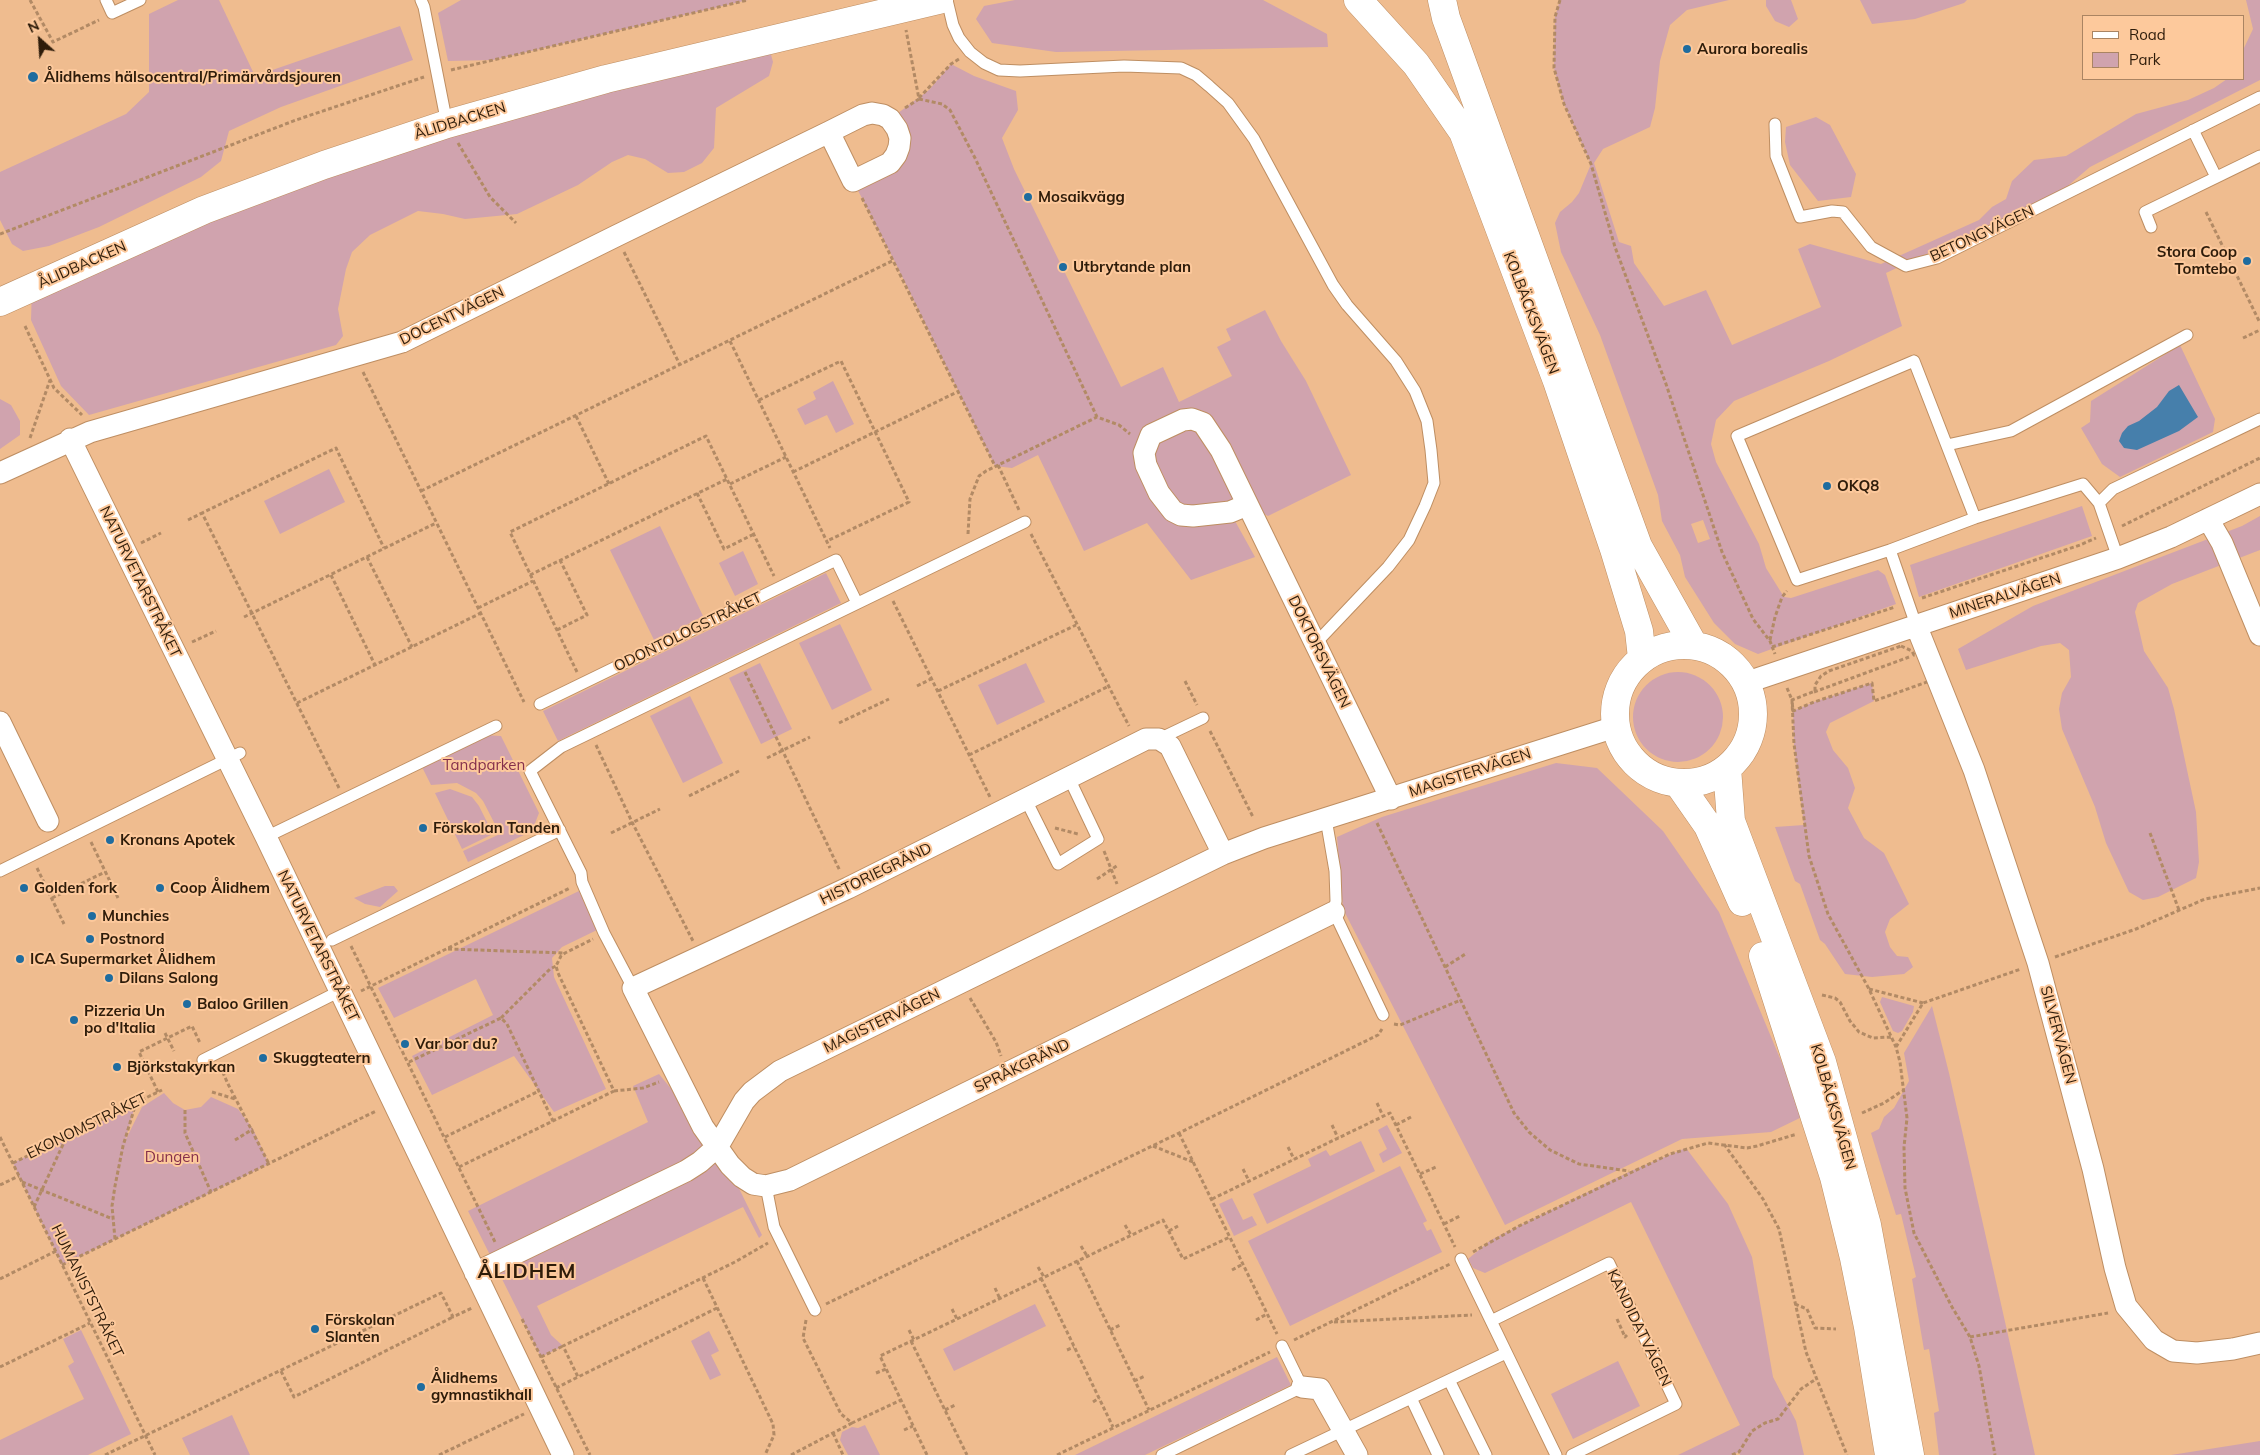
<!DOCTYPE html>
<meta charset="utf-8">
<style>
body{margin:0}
#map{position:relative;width:2260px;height:1455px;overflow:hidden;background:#efbc8f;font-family:Mulish,sans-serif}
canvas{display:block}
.legend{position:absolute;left:2082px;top:15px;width:162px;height:65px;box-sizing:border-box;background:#fdc99c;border:1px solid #aa8462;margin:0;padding:6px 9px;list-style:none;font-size:15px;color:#2e1c0a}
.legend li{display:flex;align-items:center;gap:10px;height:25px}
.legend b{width:25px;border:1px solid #aa8462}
.north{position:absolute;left:15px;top:15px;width:50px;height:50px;-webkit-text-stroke:4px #fdc99c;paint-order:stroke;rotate:334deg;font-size:14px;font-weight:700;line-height:20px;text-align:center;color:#2e1c0a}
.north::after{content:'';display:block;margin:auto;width:18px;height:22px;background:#2e1c0a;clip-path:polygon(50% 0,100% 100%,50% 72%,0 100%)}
</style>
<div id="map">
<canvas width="2260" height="1455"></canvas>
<ul class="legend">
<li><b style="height:6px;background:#fff"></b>Road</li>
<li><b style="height:14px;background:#d0a3ae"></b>Park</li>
</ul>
<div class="north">N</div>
</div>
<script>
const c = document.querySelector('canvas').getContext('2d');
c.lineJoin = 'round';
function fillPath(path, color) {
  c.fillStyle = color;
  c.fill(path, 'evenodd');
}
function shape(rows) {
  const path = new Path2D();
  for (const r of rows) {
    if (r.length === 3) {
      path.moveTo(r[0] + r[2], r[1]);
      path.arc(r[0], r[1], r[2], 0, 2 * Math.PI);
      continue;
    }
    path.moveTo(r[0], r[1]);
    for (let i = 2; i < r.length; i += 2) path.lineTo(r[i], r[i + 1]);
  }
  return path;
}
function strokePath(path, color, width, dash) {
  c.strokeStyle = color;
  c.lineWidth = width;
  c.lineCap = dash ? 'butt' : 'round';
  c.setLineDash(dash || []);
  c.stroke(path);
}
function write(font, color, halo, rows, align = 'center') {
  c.font = font + ' Mulish,sans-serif';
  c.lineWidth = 4;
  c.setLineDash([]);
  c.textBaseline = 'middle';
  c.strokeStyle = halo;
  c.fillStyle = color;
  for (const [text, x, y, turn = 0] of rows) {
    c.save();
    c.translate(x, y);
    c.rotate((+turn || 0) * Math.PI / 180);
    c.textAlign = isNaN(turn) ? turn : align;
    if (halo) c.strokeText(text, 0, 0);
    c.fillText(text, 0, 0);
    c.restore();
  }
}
const green = shape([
 [178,0,219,0,255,76,400,26,413,60,281,107,229,131,221,161,201,177,99,227,49,246,23,251,12,244,0,220,0,172,126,114,149,92,149,14],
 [461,0,748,0,493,60,448,61,438,13],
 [1015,0,1263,0,1327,34,1328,47,1056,52,992,43,976,19,984,6],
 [1560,0,1729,0,1687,10,1670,25,1660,61,1655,108,1650,127,1603,149,1594,163,1619,242,1631,246,1634,263,1664,306,1706,290,1732,345,1821,307,1798,249,1810,244,1881,264,1979,220,1992,207,2006,199,2012,181,2034,160,2066,156,2136,114,2188,100,2214,88,2227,79,2244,79,2244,48,2253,29,2246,0,2260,0,2260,80,2090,167,2063,190,1886,273,1902,326,1829,361,1734,401,1716,420,1711,444,1716,462,1759,544,1766,568,1784,597,1791,598,1878,570,1885,575,1896,604,1758,654,1735,644,1714,623,1685,577,1680,555,1662,521,1658,495,1600,335,1561,252,1555,223,1560,212,1572,202,1579,193,1591,164,1564,104,1554,68,1555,17],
 [1703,520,1710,539,1698,543,1691,524],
 [1766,0,1791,0,1798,19,1789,27,1775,21,1766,6],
 [1860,0,1967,0,1964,3,1915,19,1872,24],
 [767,40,773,62,769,76,716,108,714,148,702,163,684,172,668,173,645,159,628,155,612,162,578,185,517,214,465,219,443,214,418,211,370,235,352,252,346,269,338,309,343,336,336,345,89,415,61,386,31,320,32,287,204,210],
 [951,64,974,76,1016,91,1018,110,1002,138,1014,169,1121,387,1163,367,1179,402,1232,376,1217,347,1231,340,1226,329,1265,310,1281,341,1306,381,1351,475,1268,516,1247,505,1230,512,1255,557,1191,580,1147,523,1084,551,1038,455,1012,468,995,466,894,260,853,181,890,163,890,119,929,90],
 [1816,117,1830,125,1856,174,1851,197,1818,201,1790,165,1785,142,1786,127],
 [2180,345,2215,419,2213,432,2120,477,2102,464,2081,428,2090,422,2091,401],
 [833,381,854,424,836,433,827,415,805,425,797,409,816,399,813,392],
 [0,399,11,405,20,421,20,435,0,449],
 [329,469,345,502,280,534,264,501],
 [2082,506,2092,536,1919,597,1910,565],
 [2260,516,2260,550,2172,584,2138,603,2135,612,2144,651,2168,688,2174,709,2196,812,2199,862,2196,878,2158,897,2143,900,2129,892,2121,875,2106,843,2095,807,2062,729,2059,709,2062,693,2071,677,2069,650,2060,643,2041,646,1966,670,1958,649,2033,606,2242,526],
 [660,526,703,616,655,642,610,550],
 [743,551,758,584,735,596,719,563],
 [826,573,841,603,558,741,543,711],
 [840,624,872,690,832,710,799,643],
 [760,663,792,729,761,744,729,678],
 [1026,663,1045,702,997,725,978,685],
 [1678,717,45],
 [1872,683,1874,701,1830,723,1826,732,1833,750,1848,768,1855,788,1848,808,1864,838,1884,853,1909,904,1890,919,1885,932,1890,947,1897,956,1908,957,1913,967,1904,974,1872,977,1845,974,1825,944,1820,940,1800,884,1795,881,1775,827,1804,825,1794,744,1793,711,1814,702],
 [690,696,723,763,683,783,650,716],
 [482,735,501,736,539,813,532,831,468,862,463,851,500,834,483,801,476,793,457,783,431,785,421,765],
 [1556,763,1597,768,1663,831,1719,912,1804,1116,1771,1132,1682,1139,1505,1225,1343,909,1337,837,1382,817],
 [450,789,472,797,479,806,493,834,462,849,435,793],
 [385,886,394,886,398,891,380,907,365,904,354,898],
 [579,891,597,930,562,947,552,958,554,977,606,1089,554,1112,514,1056,432,1095,412,1056,493,1015,476,979,394,1018,378,988],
 [1882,997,1914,1006,1913,1012,1902,1031,1898,1033,1893,1031,1880,1002],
 [1932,1006,1949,1073,2035,1455,1939,1455,1934,1413,1939,1411,1929,1349,1924,1350,1912,1279,1916,1277,1901,1214,1896,1215,1871,1133,1879,1129,1884,1117,1894,1108,1909,1081,1904,1053],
 [659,1074,718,1146,762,1235,759,1238,743,1207,537,1306,551,1335,563,1346,541,1357,468,1211,648,1122,633,1086],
 [164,1093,173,1103,185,1110,201,1107,211,1097,238,1109,253,1129,269,1164,62,1265,13,1163,136,1102,125,1141,142,1107],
 [1387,1125,1402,1153,1383,1163,1379,1154,1387,1149,1378,1130],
 [1361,1141,1375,1171,1267,1224,1253,1194,1311,1166,1308,1159,1326,1150,1330,1156],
 [1686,1148,1728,1204,1752,1257,1773,1377,1796,1421,1804,1455,1740,1455,1739,1452,1732,1455,1678,1455,1740,1425,1631,1202,1485,1273,1473,1268,1468,1259,1491,1240,1519,1226,1631,1171],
 [1400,1166,1427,1221,1423,1223,1427,1231,1431,1229,1442,1252,1290,1326,1248,1241],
 [1232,1198,1243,1220,1252,1216,1257,1225,1234,1236,1219,1204],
 [1035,1304,1046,1326,954,1371,943,1349],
 [81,1330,131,1434,88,1455,0,1455,0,1440,84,1399,68,1366,74,1362,63,1339],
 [709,1331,719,1351,711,1355,721,1375,710,1380,691,1341],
 [1277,1357,1291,1385,1145,1455,1075,1455],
 [1618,1361,1640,1406,1573,1439,1551,1394],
 [232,1415,250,1455,190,1455,182,1438],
 [865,1425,880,1455,848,1455,840,1440,842,1432,852,1427,858,1428],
 [2260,1441,2260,1455,2171,1455]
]);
const water = shape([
 [2179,385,2198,417,2179,431,2137,450,2124,448,2119,441,2122,433,2128,426,2139,421,2157,407,2169,391]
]);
const path = shape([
 [30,0,53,42,99,20],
 [1560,0,1555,17,1554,68,1564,104,1591,164,1615,247,1666,384,1722,552,1753,619,1770,641,1775,654],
 [451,70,748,0],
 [919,98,951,64,959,59],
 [919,99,942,104,950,110,975,158,1097,417,1119,425,1130,434],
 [905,108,919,99,906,30],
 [458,143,490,197,516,223],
 [862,198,995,466],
 [2206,212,2260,323],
 [0,234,296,120,424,77],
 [624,252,680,365],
 [25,326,54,388,82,415],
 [2243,338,2260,330],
 [730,341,830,548],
 [363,372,524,702],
 [759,400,841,361,909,502,827,541],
 [576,416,609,484],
 [30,438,50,380],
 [998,465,1019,510],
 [793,472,959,391],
 [730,484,786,457],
 [421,491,894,260],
 [697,493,724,549,754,534],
 [188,520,202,513],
 [2122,526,2260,458],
 [968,534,970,499,979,476,986,471,1097,417],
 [1031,534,1129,726],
 [141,543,161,533],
 [367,557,412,647],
 [331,575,375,665],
 [530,575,727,479],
 [1922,598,2080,545,2096,538],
 [893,601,990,797],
 [478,608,533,581],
 [244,617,436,523],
 [557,630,587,615,560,560],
 [1770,640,1775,617,1782,597,1787,591],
 [192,642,216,631],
 [1901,646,1912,651,1914,655,1927,650,1938,678,1874,701,1872,683,1814,702,1793,711,1792,700,1815,691,1815,685,1821,676,1829,671,1901,646],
 [1772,647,1895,607],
 [577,672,510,532,706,436,774,576],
 [745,672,840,871],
 [1185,681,1197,705],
 [917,686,931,679],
 [1787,688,1792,700,1794,744,1809,856,1828,914,1869,989,1896,1047,1900,1062,1907,1118,1904,1147,1905,1188,1914,1233,1952,1307,1970,1337,1979,1366,1995,1455],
 [938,691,1076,625],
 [1814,692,1909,657],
 [297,703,481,613],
 [839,723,889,699],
 [1210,731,1253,817],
 [596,745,632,822,693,941],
 [969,755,1109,686],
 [767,758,810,737],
 [339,788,202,513,336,448,384,548],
 [689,796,739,771],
 [1377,823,1514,1113,1529,1132,1550,1150,1579,1164,1629,1171],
 [1055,828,1078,834],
 [611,833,660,809],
 [2150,833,2179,910],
 [91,842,118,898],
 [1104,851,1117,884],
 [37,868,64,924],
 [1097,879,1118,865],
 [52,898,105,872],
 [351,946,495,1242],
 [448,949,564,953],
 [2055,957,2136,929,2205,899,2260,888],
 [1445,967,1467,953],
 [1869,989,1923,1003],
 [361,991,570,888],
 [1822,995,1835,998,1840,1002,1850,1021,1859,1032,1873,1038,1891,1037],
 [970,998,996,1042,1001,1056],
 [501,1018,550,969,556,966],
 [1394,1024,1400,1025,1461,1000],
 [165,1033,174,1051],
 [1896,1047,1923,1003,2021,969],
 [409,1062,501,1018,507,1024,553,1121],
 [220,1066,228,1084,269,1164],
 [614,1091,643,1088,659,1082],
 [158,1092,139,1052,192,1026,200,1043],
 [212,1092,235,1099],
 [1377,1103,1383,1116],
 [185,1110,185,1133,211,1192],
 [1862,1113,1884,1103,1902,1091],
 [1332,1125,1338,1138],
 [1396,1125,1411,1117],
 [1179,1133,1277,1334],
 [0,1137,155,1455],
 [445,1137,539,1091],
 [235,1140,253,1129],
 [1724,1144,1763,1199,1779,1229,1806,1352,1847,1455],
 [1153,1146,1193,1162],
 [1288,1147,1294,1159],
 [13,1163,162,1090],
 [459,1167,614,1091,558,973,556,966,561,956,565,953,593,939],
 [1243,1169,1249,1181],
 [1420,1174,1436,1167],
 [22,1182,113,1219],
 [0,1185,19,1176],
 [1212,1199,1390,1113,1455,1247],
 [34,1207,66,1138],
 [1444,1224,1460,1216],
 [1125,1225,1131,1235],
 [1169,1231,1178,1226],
 [115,1239,112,1206,115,1186,123,1146,136,1103],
 [1081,1246,1087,1256],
 [1473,1252,1519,1226,1670,1154,1708,1143,1747,1148,1757,1146,1797,1134],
 [1077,1261,1149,1410],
 [62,1265,376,1111],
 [1038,1267,1044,1277],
 [1232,1270,1243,1264],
 [703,1278,773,1424,774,1435,765,1455],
 [1041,1278,1113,1427],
 [0,1279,56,1251],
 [995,1288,1000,1299],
 [826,1304,1179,1133,1378,1035,1382,1029],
 [1795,1304,1807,1309,1815,1328,1836,1329],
 [717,1308,578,1377,563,1346,735,1262,768,1243],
 [952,1309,957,1319],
 [522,1319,590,1455],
 [1617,1319,1625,1337,1627,1335],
 [806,1320,803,1338,841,1414,852,1423,901,1400],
 [1256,1320,1267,1314],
 [1334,1322,1472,1315],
 [909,1330,914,1340],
 [1110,1330,1120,1325],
 [1970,1337,2108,1313],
 [1294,1340,1450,1264],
 [911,1341,967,1455],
 [1067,1350,1074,1347],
 [541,1357,563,1346],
 [0,1367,90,1323],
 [281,1371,294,1397,453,1317],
 [876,1373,886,1369],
 [1134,1381,1145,1376],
 [556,1388,578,1377],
 [1093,1402,1099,1398],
 [945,1410,955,1405],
 [904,1430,913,1426],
 [833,1433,843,1455],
 [105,1455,441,1293,453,1317,472,1308],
 [439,1455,524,1414],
 [791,1455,852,1423],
 [927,1455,880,1356,1163,1220,1183,1259,1230,1237],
 [1057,1455,1270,1352],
 [1732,1455,1739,1452,1752,1431,1765,1423,1778,1419,1801,1389,1816,1379]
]);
const service = shape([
 [106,0,112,13,140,0],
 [421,0,424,7,447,124],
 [947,0,953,25,959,38,970,52,984,63,999,70,1020,71,1124,66,1181,68,1196,75,1209,86,1228,103,1254,139,1333,285,1347,305,1396,361,1415,391,1427,421,1431,450,1434,483,1425,506,1409,540,1388,567,1315,644],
 [1775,124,1776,156,1800,217,1832,211,1843,212,1871,247,1906,266,1937,258,2260,97],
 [2193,130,2216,177],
 [2151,227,2145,212,2260,156],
 [1914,361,1975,518,1890,550,1797,580,1737,436,1914,361],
 [1947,445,2011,431,2187,335],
 [2099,503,2113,489,2260,419],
 [1975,518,2083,484,2099,503,2118,558],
 [1890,550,1916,625],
 [540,704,836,560,857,603],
 [1159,739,1203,718],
 [1026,800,1058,864,1098,839,1069,778],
 [1326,819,1335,871,1336,901,1334,912,1383,1015],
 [266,837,496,726],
 [0,871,240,753],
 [332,940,560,830],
 [633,988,604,933,582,882,581,873,530,771,561,747,1025,522],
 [203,1060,340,991],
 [766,1186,774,1227,815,1310],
 [1461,1259,1556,1455],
 [1491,1321,1609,1263,1676,1404,1572,1455],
 [1449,1380,1486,1455],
 [1411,1398,1438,1455],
 [1162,1455,1302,1387,1282,1346],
 [1291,1455,1506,1353]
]);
const minor = shape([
 [70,439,266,837,563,1455],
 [0,473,90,432,402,342,616,236,790,151,829,132,863,115,872,113,883,115,890,119,897,129,900,138,899,147,896,155,890,163,853,181,829,132],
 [1247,505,1230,512,1193,516,1181,515,1173,511,1159,493,1146,465,1144,453,1151,435,1183,420,1192,419,1203,423,1221,450,1391,799],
 [2208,519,2222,543,2260,635],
 [1916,625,1974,770,2038,963,2093,1169,2115,1268,2126,1306,2154,1340,2173,1351,2197,1353,2233,1349,2260,1343],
 [1745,683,2118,558,2171,537,2260,494],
 [0,722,48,821],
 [1223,854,1170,746,1159,739,1146,739,848,888,633,988,703,1127,730,1165,742,1177,753,1184,766,1186,790,1180,1334,912],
 [475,1273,686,1171,700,1162,718,1146,744,1101,752,1092,780,1071,1223,854,1264,838,1615,727],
 [1302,1387,1320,1389,1357,1455]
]);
const secondary = shape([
 [0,302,204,210,324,165,447,124,606,79,939,0]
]);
const trunk = shape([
 [1358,0,1416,64,1463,132,1557,381,1614,549,1639,631,1642,658],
 [1442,0,1446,18,1638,546,1693,644],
 [1684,714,69],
 [1727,768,1731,821,1822,1062,1867,1225,1910,1455],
 [1678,783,1708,826,1742,902],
 [1763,956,1834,1177,1854,1258,1868,1327,1889,1455]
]);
const markers = [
 [1687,49,5,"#1f6c9f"],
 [33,77,6,"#1f6c9f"],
 [1028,197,5,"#1f6c9f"],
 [2247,261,5,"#1f6c9f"],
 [1063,267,5,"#1f6c9f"],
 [1827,486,5,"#1f6c9f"],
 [423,828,5,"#1f6c9f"],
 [110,840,5,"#1f6c9f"],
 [24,888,5,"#1f6c9f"],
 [160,888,5,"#1f6c9f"],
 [92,916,5,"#1f6c9f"],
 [90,939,5,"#1f6c9f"],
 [20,959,5,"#1f6c9f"],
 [109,978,5,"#1f6c9f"],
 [187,1004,5,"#1f6c9f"],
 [74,1020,5,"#1f6c9f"],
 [405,1044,5,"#1f6c9f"],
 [263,1058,5,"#1f6c9f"],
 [117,1067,5,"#1f6c9f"],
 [315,1329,5,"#1f6c9f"],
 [421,1387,5,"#1f6c9f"]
];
const poiNames = [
 ["Aurora borealis",1697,49],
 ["Ålidhems hälsocentral/Primärvårdsjouren",44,77],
 ["Mosaikvägg",1038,197],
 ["Stora Coop",2237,252,"right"],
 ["Tomtebo",2237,269,"right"],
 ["Utbrytande plan",1073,267],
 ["OKQ8",1837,486],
 ["Förskolan Tanden",433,828],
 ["Kronans Apotek",120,840],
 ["Golden fork",34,888],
 ["Coop Ålidhem",170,888],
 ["Munchies",102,916],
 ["Postnord",100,939],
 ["ICA Supermarket Ålidhem",30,959],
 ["Dilans Salong",119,978],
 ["Baloo Grillen",197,1004],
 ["Pizzeria Un",84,1011],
 ["po d'Italia",84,1028],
 ["Var bor du?",415,1044],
 ["Skuggteatern",273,1058],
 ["Björkstakyrkan",127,1067],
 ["Förskolan",325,1320],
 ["Slanten",325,1337],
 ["Ålidhems",431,1378],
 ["gymnastikhall",431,1395]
];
const streetNames = [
 ["ÅLIDBACKEN",460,121,-17],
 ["BETONGVÄGEN",1982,234,-25],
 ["ÅLIDBACKEN",82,265,-24],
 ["KOLBÄCKSVÄGEN",1531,313,69],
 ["DOCENTVÄGEN",452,316,-26],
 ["NATURVETARSTRÅKET",140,582,64],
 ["MINERALVÄGEN",2005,596,-18],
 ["ODONTOLOGSTRÅKET",688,632,-26],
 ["DOKTORSVÄGEN",1319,652,64],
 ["MAGISTERVÄGEN",1470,773,-18],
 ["HISTORIEGRÄND",876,874,-26],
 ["NATURVETARSTRÅKET",318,946,64],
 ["MAGISTERVÄGEN",882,1021,-26],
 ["SILVERVÄGEN",2058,1035,75],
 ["SPRÅKGRÄND",1022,1066,-26],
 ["KOLBÄCKSVÄGEN",1833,1107,74],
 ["EKONOMSTRÅKET",87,1126,-26],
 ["HUMANISTSTRÅKET",87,1291,64],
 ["KANDIDATVÄGEN",1639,1328,64]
];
const parkNames = [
 ["Tandparken",484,765],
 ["Dungen",172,1157]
];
const districtNames = [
 ["ÅLIDHEM",527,1272]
];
fillPath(green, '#d0a3ae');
fillPath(water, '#467fab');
strokePath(service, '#be8e62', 13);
strokePath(minor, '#be8e62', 23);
strokePath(secondary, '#be8e62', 29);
strokePath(trunk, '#be8e62', 29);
strokePath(path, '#b28a65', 3, [4, 2.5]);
strokePath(service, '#fff', 11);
strokePath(minor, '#fff', 21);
strokePath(secondary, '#fff', 28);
strokePath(trunk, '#fff', 28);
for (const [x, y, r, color] of markers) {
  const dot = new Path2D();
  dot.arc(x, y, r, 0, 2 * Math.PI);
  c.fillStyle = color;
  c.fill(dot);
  strokePath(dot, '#fdc99c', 2);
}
write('bold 15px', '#2e1c0a', '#fdc99c', poiNames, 'left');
write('15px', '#2e1c0a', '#fdc99c', streetNames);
write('15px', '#85304c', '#fdc99c', parkNames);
c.letterSpacing = '1px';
write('bold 20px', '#2e1c0a', '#fdc99c', districtNames);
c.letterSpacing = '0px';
</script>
